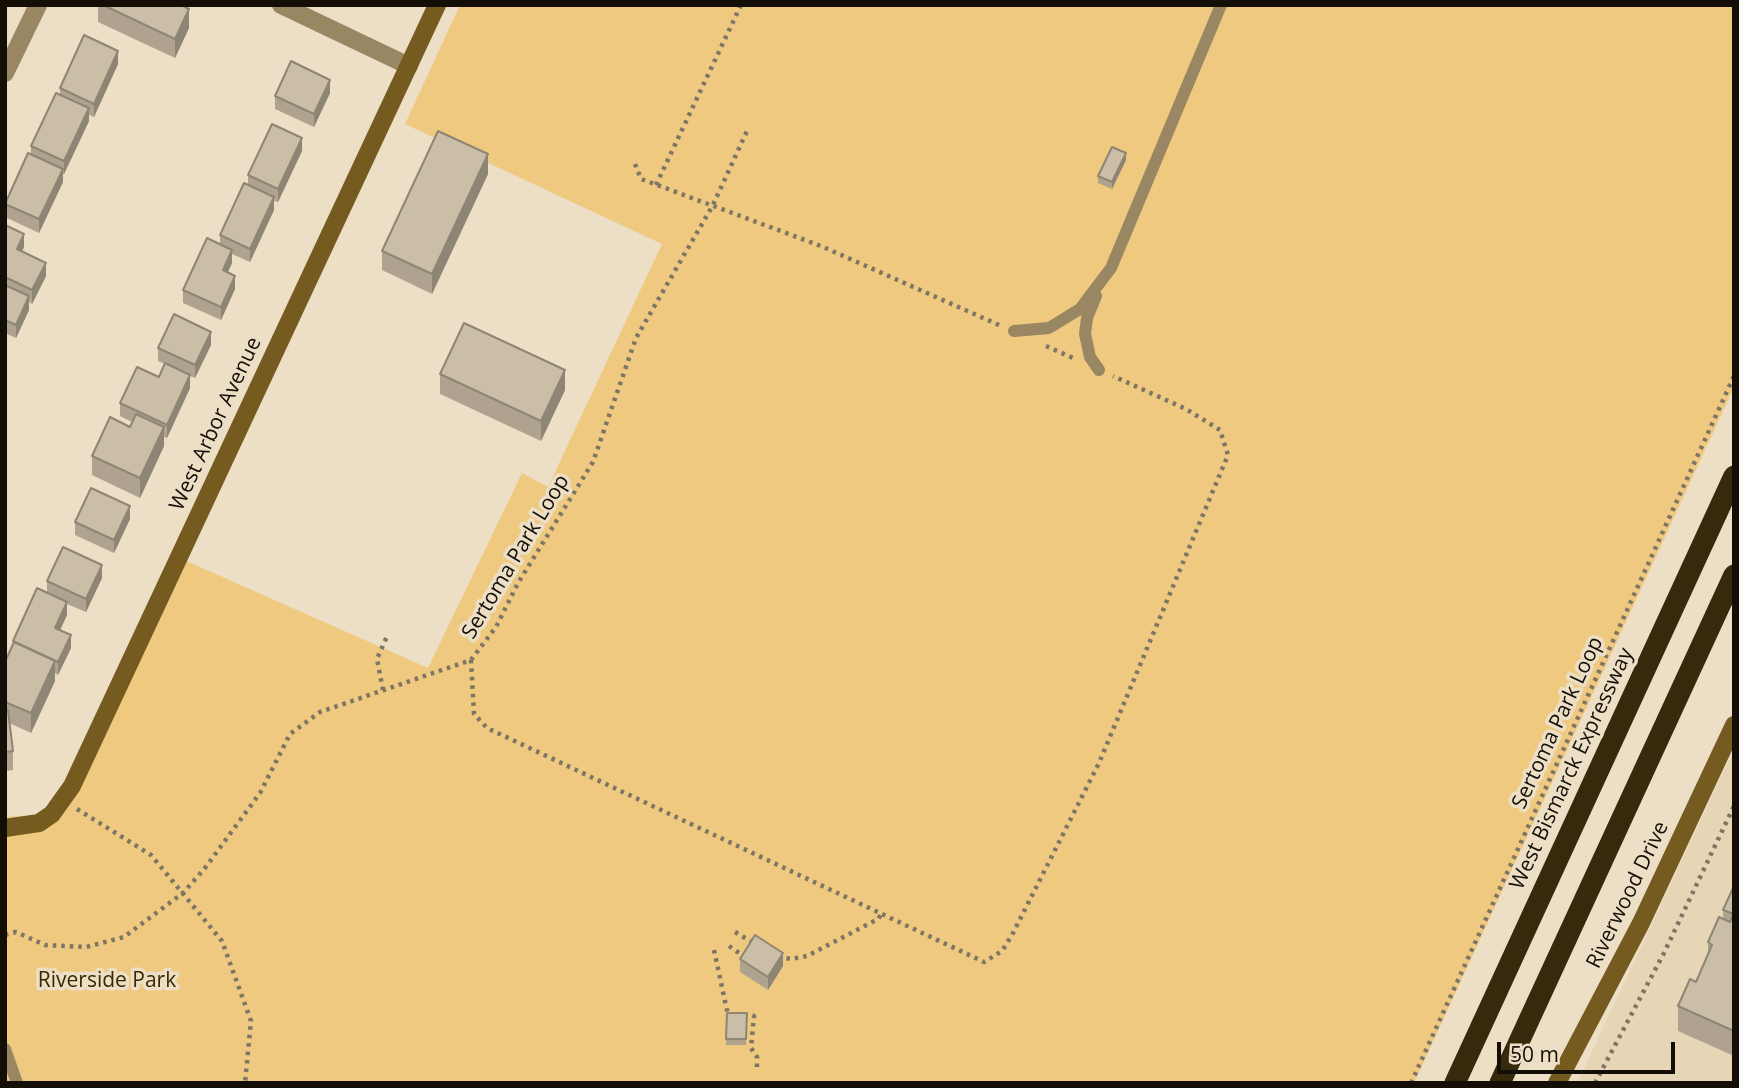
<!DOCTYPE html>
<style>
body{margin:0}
#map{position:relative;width:1739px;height:1088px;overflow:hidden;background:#ecdfc6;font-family:"Open Sans",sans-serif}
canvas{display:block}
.frame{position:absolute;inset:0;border:7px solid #130e06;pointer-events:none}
.scale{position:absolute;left:1497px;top:1042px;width:178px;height:32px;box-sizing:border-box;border:4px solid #130e06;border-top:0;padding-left:9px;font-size:21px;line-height:24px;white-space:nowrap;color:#130e06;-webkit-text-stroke:5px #ecdfc6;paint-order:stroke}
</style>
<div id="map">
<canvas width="1739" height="1088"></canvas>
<div class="frame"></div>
<div class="scale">50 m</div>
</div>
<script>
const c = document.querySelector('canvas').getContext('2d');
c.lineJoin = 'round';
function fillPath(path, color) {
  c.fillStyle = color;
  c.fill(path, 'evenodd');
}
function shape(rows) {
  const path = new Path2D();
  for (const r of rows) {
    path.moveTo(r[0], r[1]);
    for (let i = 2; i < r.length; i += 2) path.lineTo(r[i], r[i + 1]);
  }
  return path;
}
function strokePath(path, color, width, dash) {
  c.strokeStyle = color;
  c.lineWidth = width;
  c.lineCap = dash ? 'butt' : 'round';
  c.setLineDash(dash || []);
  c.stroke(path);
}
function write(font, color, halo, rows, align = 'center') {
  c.font = font + ' "Open Sans",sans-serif';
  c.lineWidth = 7;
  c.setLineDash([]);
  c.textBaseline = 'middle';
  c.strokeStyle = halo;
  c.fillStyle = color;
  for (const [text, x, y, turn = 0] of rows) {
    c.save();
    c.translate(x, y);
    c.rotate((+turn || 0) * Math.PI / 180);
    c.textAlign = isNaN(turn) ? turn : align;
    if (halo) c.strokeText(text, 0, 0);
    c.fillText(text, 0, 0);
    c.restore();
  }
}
const built = shape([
 [1734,750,1734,1083,1577,1083]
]);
const green = shape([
 [460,5,1734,5,1734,387,1414,1083,5,1083,5,817,52,814,61,817,184,560,428,668,522,473,548,487,662,244,405,124]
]);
const path = shape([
 [635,164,641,179,821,246,999,325],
 [656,185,741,5],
 [1046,346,1073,358],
 [471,660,474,714,487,728,984,962,1002,951,1012,935,1099,763,1228,455,1220,430,1186,409,1113,376],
 [383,690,377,659,388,634],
 [77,809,151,855,222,941,251,1021,245,1083],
 [735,932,756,944],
 [5,935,16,932,45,945,86,947,124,937,183,893,205,868,260,793,290,734,320,712,471,660,496,627,518,583,593,462,636,338,713,205,747,131],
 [729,946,745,957],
 [714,950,728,1015,731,1015],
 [778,957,791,959,807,956,878,919,882,913],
 [744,1015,754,1016,751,1048,757,1057,757,1072],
 [1411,1083,1734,376],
 [1595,1083,1664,953,1734,806]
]);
const lane = shape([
 [1096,296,1087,318,1085,334,1090,357,1099,370],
 [1014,331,1049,328,1080,309,1111,268,1221,5],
 [5,1049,17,1083]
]);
const street = shape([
 [281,5,409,66],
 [5,73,38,5]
]);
const secondary = shape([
 [5,828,39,823,52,814,72,786,437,5],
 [1557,1083,1641,923,1734,725]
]);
const highway = shape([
 [1455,1083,1734,476],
 [1500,1083,1734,575]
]);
const wall = shape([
 [98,5,181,5,189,28,175,58,98,22],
 [118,64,94,117,89,115,89,121,64,174,63,174,63,182,39,233,5,217,5,203,31,154,31,146,60,95,60,88],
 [330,93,314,127,275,109,275,96],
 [302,151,278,202,274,201,274,210,250,262,232,254,232,263,228,272,235,289,221,320,183,303,183,290,220,244,220,235,248,184,248,175],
 [1126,160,1112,189,1098,183,1098,176],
 [488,174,432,294,382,270,382,251],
 [5,225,24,247,22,251,46,276,32,304,29,302,29,310,16,338,5,333],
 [211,345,195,378,190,376,190,388,167,438,164,437,164,446,140,498,92,475,92,456,130,427,132,422,120,416,120,403,159,377,165,364,158,361,158,348],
 [440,374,565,390,541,441,440,394],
 [130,519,114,553,75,535,75,522],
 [102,578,86,612,67,604,67,615,60,630,71,648,58,675,55,673,55,681,31,733,9,723,13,751,13,770,5,771,5,662,13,647,13,641,47,592,47,581],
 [1734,886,1734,1056,1678,1031,1678,1006,1696,982,1708,955,1708,942,1723,919,1723,910],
 [740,959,783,966,768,990,740,972],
 [727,1013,747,1013,746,1045,726,1045]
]);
const shadedWall = shape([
 [189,9,189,28,175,58,175,39],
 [118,51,118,64,94,117,94,104],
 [330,80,330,93,314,127,314,114],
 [89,108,89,121,64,174,64,161],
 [302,138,302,151,278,202,278,189],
 [1126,153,1126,160,1112,189,1112,182],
 [488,154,488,174,432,294,432,274],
 [63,169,63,182,39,233,39,219],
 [274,197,274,210,250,262,250,249],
 [24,234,24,247,17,262,17,249],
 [232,250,232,263,223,283,223,270],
 [46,263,46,276,32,304,32,290],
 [235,276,235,289,221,320,221,307],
 [29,296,29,310,16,338,16,325],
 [211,332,211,345,195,378,195,365],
 [565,370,565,390,541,441,541,421],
 [190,375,190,388,167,438,167,425],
 [164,427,164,446,140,498,140,478],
 [130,506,130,519,114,553,114,540],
 [102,565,102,578,86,612,86,599],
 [67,602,67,615,55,641,55,628],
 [71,635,71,648,58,675,58,662],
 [55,661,55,681,31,733,31,713],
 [783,953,783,966,768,990,768,977]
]);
const building = shape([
 [103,5,181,5,189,9,175,39,103,5],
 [84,35,118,51,94,104,60,88,84,35],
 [291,61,330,80,314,114,275,96,291,61],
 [56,93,89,108,64,161,31,146,56,93],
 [272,124,302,138,278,189,248,175,272,124],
 [438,131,488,154,432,274,382,251,438,131],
 [1112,147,1126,153,1112,182,1098,176,1112,147],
 [28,153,63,169,39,219,5,204,28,153],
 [244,183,274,197,250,249,220,235,244,183],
 [5,225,24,234,17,249,46,263,32,290,5,277,5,225],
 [207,238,232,250,223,270,235,276,221,307,183,290,207,238],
 [5,285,29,296,16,325,5,320,5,285],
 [174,314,211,332,195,365,158,348,174,314],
 [464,323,565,370,541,421,440,374,464,323],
 [165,363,190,375,167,425,120,403,137,367,159,377,165,363],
 [136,414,164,427,140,478,92,456,110,417,130,427,136,414],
 [91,488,130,506,114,540,75,522,91,488],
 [63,547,102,565,86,599,47,581,63,547],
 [37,588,67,602,55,628,71,635,58,662,13,641,37,588],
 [14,642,55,661,31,713,5,702,5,662,14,642],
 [5,710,8,710,13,751,5,752,5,710],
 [1734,886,1734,914,1723,910,1734,886],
 [1734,914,1734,1031,1678,1006,1690,979,1696,982,1712,945,1708,942,1719,917,1730,922,1734,914],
 [755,935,783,953,768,977,740,959,755,935],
 [727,1013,747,1013,746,1039,726,1039,727,1013]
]);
const streetNames = [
 ["West Arbor Avenue",216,424,-65],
 ["Sertoma Park Loop",516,557,-59],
 ["Sertoma Park Loop",1558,723,-65],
 ["West Bismarck Expressway",1572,769,-65],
 ["Riverwood Drive",1628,895,-64]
];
const parkNames = [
 ["Riverside Park",107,981]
];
fillPath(built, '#e6d6b6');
fillPath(green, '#eec97f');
strokePath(path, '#7e7565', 4.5, [3.5, 5]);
strokePath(lane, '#998763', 12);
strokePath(street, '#998763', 18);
strokePath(secondary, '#765b21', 18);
strokePath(highway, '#37290b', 21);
fillPath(wall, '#afa38f');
fillPath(shadedWall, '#8e8574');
fillPath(building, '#cbbea6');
strokePath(building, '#8e8574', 2);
write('21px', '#130e06', '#ecdfc6', streetNames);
write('21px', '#3a2800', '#ecdfc6', parkNames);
</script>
